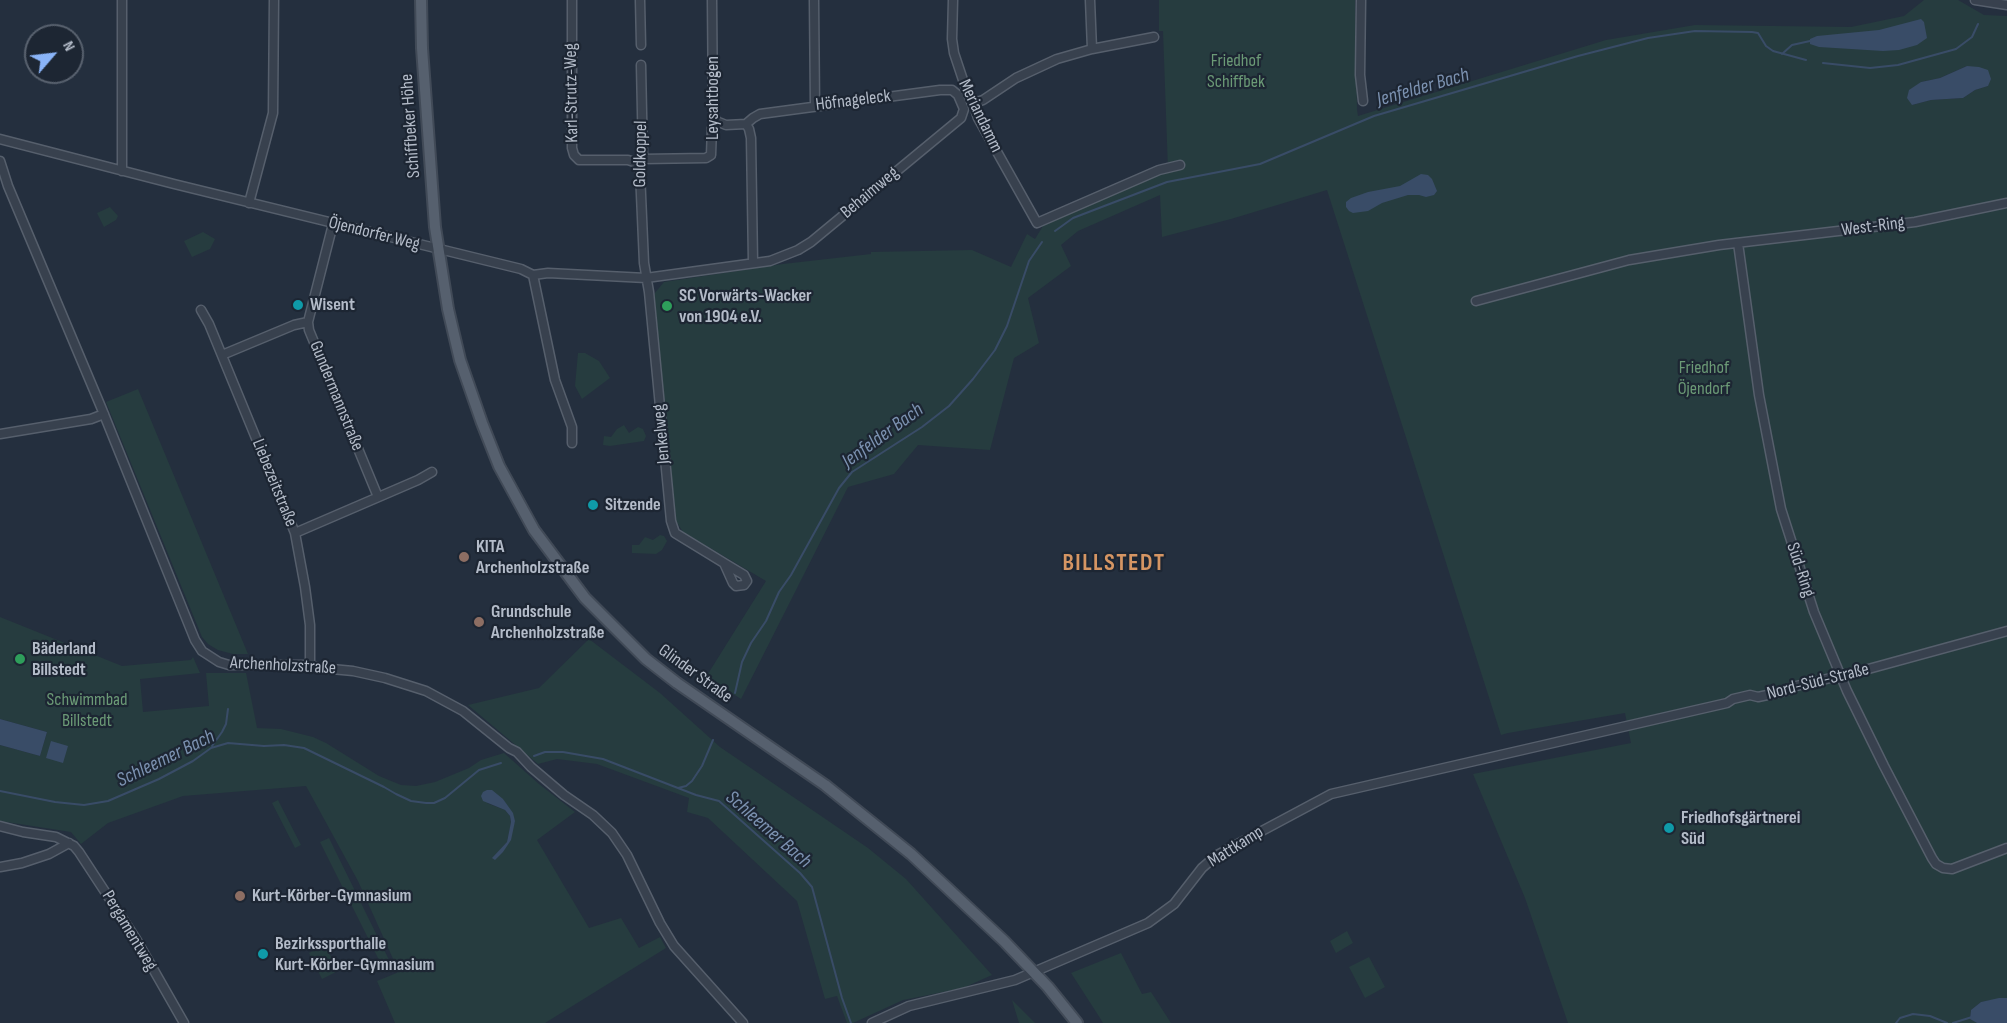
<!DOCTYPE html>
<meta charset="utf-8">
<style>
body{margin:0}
#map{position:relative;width:2007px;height:1023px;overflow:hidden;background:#242f3e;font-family:"Sofia Sans Condensed",sans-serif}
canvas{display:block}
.north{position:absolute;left:24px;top:24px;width:60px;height:60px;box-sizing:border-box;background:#1d2633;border:2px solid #59626f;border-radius:50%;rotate:62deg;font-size:16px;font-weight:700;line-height:24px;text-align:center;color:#b4bcc9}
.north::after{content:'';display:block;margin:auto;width:21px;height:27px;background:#8ab4f8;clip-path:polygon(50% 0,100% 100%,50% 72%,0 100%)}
</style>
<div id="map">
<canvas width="2007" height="1023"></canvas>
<div class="north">N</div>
</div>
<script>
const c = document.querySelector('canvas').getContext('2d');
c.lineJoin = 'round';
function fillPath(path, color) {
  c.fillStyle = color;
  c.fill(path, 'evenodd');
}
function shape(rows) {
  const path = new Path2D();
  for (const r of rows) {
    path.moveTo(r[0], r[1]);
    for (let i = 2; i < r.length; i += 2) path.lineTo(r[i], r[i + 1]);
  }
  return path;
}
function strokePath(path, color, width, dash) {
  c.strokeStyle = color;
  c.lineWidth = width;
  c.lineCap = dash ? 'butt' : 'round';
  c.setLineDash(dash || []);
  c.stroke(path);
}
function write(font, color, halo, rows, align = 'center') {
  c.font = font + ' "Sofia Sans Condensed",sans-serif';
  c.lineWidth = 4.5;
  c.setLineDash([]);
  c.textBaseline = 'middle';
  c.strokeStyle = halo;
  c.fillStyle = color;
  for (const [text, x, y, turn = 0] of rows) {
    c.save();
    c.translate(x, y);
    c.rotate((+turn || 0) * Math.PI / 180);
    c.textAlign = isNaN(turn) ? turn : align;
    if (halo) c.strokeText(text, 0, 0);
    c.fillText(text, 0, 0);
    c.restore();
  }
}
const green = shape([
 [1159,0,1355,0,1357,110,1358,116,1606,40,1695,25,1851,27,1904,16,1924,0,1958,0,1984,15,2007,16,2007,998,1981,1002,1971,1010,1970,1019,1977,1023,1568,1023,1525,898,1473,774,1631,743,1625,713,1508,733,1501,735,1327,190,1231,219,1162,237,1160,195,1078,231,1061,245,1071,266,1028,298,1039,343,1014,358,990,450,918,445,894,474,848,487,741,699,706,677,766,581,683,532,676,521,654,294,664,282,783,264,871,254,871,252,972,250,1011,267,1027,234,1035,239,1046,221,1168,170,1163,31,1159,31],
 [1967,66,1988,86,1975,90,1963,98,1931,100,1912,105,1921,82,1940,78],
 [110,207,118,216,116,220,104,227,97,213],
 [203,232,215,239,210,249,192,257,184,241],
 [578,353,585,353,599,361,610,378,582,399,575,386],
 [138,389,248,654,233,654,218,650,208,644,202,637,106,402],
 [624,425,629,433,638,427,643,429,646,436,644,441,610,446,603,445,604,436,611,437,617,429],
 [660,535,664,536,667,541,662,550,656,554,632,553,632,545,639,545,645,537,653,540],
 [0,617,122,666,191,660,193,657,200,673,140,679,143,712,209,706,206,673,246,673,257,728,281,729,313,737,326,743,379,776,401,785,416,786,435,782,469,768,481,760,504,753,539,784,575,812,537,840,589,928,621,918,639,948,660,937,666,948,545,1023,395,1023,377,981,399,972,358,881,306,786,183,796,108,823,81,844,71,832,0,821,0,745,40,756,47,732,0,719],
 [503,799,515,821,503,852,493,858,507,842,511,823,510,816,505,810,487,803],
 [589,639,660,693,720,747,868,848,906,879,992,975,963,988,903,1000,853,1023,847,1023,837,996,825,999,797,901,708,818,687,812,689,798,597,764,557,759,538,764,468,705,539,688],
 [278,800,301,845,295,848,272,803],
 [329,838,393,968,385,972,320,842],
 [1347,931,1353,943,1336,953,1330,941],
 [325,945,338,971,322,979,309,953],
 [1121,953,1142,994,1151,992,1171,1023,1103,1023,1100,1018,1071,973],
 [1369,957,1385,987,1365,998,1349,967],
 [1012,1000,1035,1023,1019,1023]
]);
const water = shape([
 [1921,19,1924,22,1927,38,1917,45,1899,50,1883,51,1819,47,1810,44,1810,39,1817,36,1879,30],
 [1967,66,1979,67,1988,70,1991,79,1988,86,1975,90,1963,98,1931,100,1912,105,1907,98,1909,90,1921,82,1940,78],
 [1421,174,1428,175,1432,179,1437,191,1434,195,1426,197,1419,195,1408,195,1382,203,1368,211,1353,213,1349,211,1346,207,1346,202,1351,198,1368,192,1400,186],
 [0,719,47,732,40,756,0,745],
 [51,741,68,746,63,763,46,758],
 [487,790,492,790,503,799,513,813,515,821,511,840,503,852,495,860,492,858,507,842,511,822,510,816,505,810,483,801,481,796,483,792],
 [1999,998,2007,998,2007,1023,1977,1023,1970,1019,1971,1010,1981,1002]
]);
const stream = shape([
 [1782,54,1792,45,1810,41],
 [1823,63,1870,68,1898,65,1956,49,1972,37,1978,24],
 [1055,231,1073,218,1167,182,1260,164,1374,116,1578,56,1648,38,1695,31,1752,32,1758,33,1766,46,1773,51,1806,60],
 [735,693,742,662,751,643,766,621,779,592,791,575,839,488,852,472,922,427,949,406,973,379,995,350,1007,326,1029,261,1042,242],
 [212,746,222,732,226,724,228,709],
 [534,756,545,752,563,752,603,759,696,795,719,801,800,873,812,887,842,998,851,1023],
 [678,788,686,786,692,781,702,766,713,740],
 [0,791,55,802,84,805,108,801,159,779,193,761,211,748,228,743,264,746,284,745,304,748,384,787,396,794,411,801,426,803,434,803,445,798,479,770,501,763],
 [1896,1023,1900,1018,1913,1014,1930,1016,1947,1023],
 [1953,1023,1972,1017]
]);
const minor = shape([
 [122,0,122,171],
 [572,0,572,148,574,155,579,160,628,160,637,163],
 [640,0,641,45],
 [814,0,815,106],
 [953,0,952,39,954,53,964,83,972,99,977,102,976,112,978,118,1037,223,1159,170,1180,165],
 [1090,0,1092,49],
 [1361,0,1360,75,1363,101],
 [1975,0,2007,5],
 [977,102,983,100,1016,78,1057,59,1092,49,1154,37],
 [716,121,726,125,746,124],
 [0,139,174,184,521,269,533,275,548,273,646,278,770,261,798,250,811,242,961,118,964,109,958,95,952,90,940,90,760,114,753,118,746,124,749,129,751,138,753,262],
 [0,161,8,186,101,407,195,640,202,651,219,662,229,665,310,665,321,668,353,671,385,678,426,691,463,711,509,748,517,752,531,767,564,795,593,815,612,833,627,855,660,923,674,946,743,1023],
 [640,161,643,159,641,65],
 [637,163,640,172,644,263,649,292,671,521,675,533,724,563,733,583,736,586,744,585,747,581,744,575,724,563],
 [637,163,643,159,706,158,711,155,712,128,716,121,713,111,712,0],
 [249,203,273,113,274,0],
 [333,224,308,322,309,330,378,497],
 [1738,243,1759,395,1781,509,1814,612,1847,691,1884,766,1932,858,1936,864,1943,868,1952,869,2007,848],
 [533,275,555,380,572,427,572,443],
 [1476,301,1629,260,1719,245,1915,222,2007,203],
 [201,310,209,324,295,533,305,587,310,625,310,665],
 [222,355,294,325,308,322],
 [0,434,91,419,104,414],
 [295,533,418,480,432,472],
 [0,826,23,832,56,837,74,846,79,852,136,939,184,1023],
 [0,867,22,863,49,854,69,843],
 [872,1023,909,1006,1015,980,1148,923,1174,904,1202,868,1217,855,1331,794,1692,711,1727,703,1733,699,1750,695,1758,697,1786,691,1792,687,1861,671,2007,631]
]);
const major = shape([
 [421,0,422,48,435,227,448,309,460,360,482,423,499,466,534,530,585,598,646,659,677,683,825,785,911,854,1004,941,1048,987,1077,1023]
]);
const markers = [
 [298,305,6,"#0f9aa8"],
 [667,306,6,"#2e9e5b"],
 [593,505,6,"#0f9aa8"],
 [464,557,6,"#8d6e63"],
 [479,622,6,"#8d6e63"],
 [20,659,6,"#2e9e5b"],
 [1669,828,6,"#0f9aa8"],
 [240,896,6,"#8d6e63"],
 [263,954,6,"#0f9aa8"]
];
const parkNames = [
 ["Friedhof",1236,61],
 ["Schiffbek",1236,82],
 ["Friedhof",1704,368],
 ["Öjendorf",1704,389],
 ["Schwimmbad",87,700],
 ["Billstedt",87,721]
];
const streetNames = [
 ["Karl-Strutz-Weg",572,93,-91],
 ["Leysahtbogen",713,98,-90],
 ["Höfnageleck",853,101,-7],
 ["Meriandamm",980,116,64],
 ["Schiffbeker Höhe",411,126,-94],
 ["Goldkoppel",641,154,-89],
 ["Behaimweg",870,193,-40],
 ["West-Ring",1873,227,-7],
 ["Öjendorfer Weg",374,234,14],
 ["Gundermannstraße",336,396,68],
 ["Jenkelweg",662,434,-95],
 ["Liebezeitstraße",274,483,68],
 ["Süd-Ring",1800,570,72],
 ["Archenholzstraße",283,666,3],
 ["Glinder Straße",695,674,36],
 ["Nord-Süd-Straße",1818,682,-14],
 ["Mattkamp",1236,847,-32],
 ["Pergamentweg",129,931,59]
];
const poiNames = [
 ["SC Vorwärts-Wacker",679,296],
 ["von 1904 e.V.",679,317],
 ["Wisent",310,305],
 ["Sitzende",605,505],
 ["KITA",476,547],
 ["Archenholzstraße",476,568],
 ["Grundschule",491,612],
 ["Archenholzstraße",491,633],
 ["Bäderland",32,649],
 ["Billstedt",32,670],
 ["Friedhofsgärtnerei",1681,818],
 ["Süd",1681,839],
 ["Kurt-Körber-Gymnasium",252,896],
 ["Bezirkssporthalle",275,944],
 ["Kurt-Körber-Gymnasium",275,965]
];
const waterNames = [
 ["Jenfelder Bach",1423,88,-16],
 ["Jenfelder Bach",883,436,-36],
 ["Schleemer Bach",166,759,-26],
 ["Schleemer Bach",768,830,41]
];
const districtNames = [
 ["BILLSTEDT",1114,564]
];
fillPath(green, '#263c3f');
fillPath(water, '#394c67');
strokePath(stream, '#394c67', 2);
strokePath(minor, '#565f6c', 11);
strokePath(major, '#414a57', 14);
strokePath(minor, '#38414e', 8);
strokePath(major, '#56606e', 10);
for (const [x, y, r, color] of markers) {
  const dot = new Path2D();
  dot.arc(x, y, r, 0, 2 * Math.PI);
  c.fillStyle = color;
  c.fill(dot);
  strokePath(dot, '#1d2633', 2);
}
write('18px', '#6b9a76', '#1d2633', parkNames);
write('18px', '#b4bcc9', '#1d2633', streetNames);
write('bold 18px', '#b4bcc9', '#1d2633', poiNames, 'left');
write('italic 20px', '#7c92b1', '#1d2633', waterNames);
c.letterSpacing = '1.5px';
write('bold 24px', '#d59563', '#1d2633', districtNames);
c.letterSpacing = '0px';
</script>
